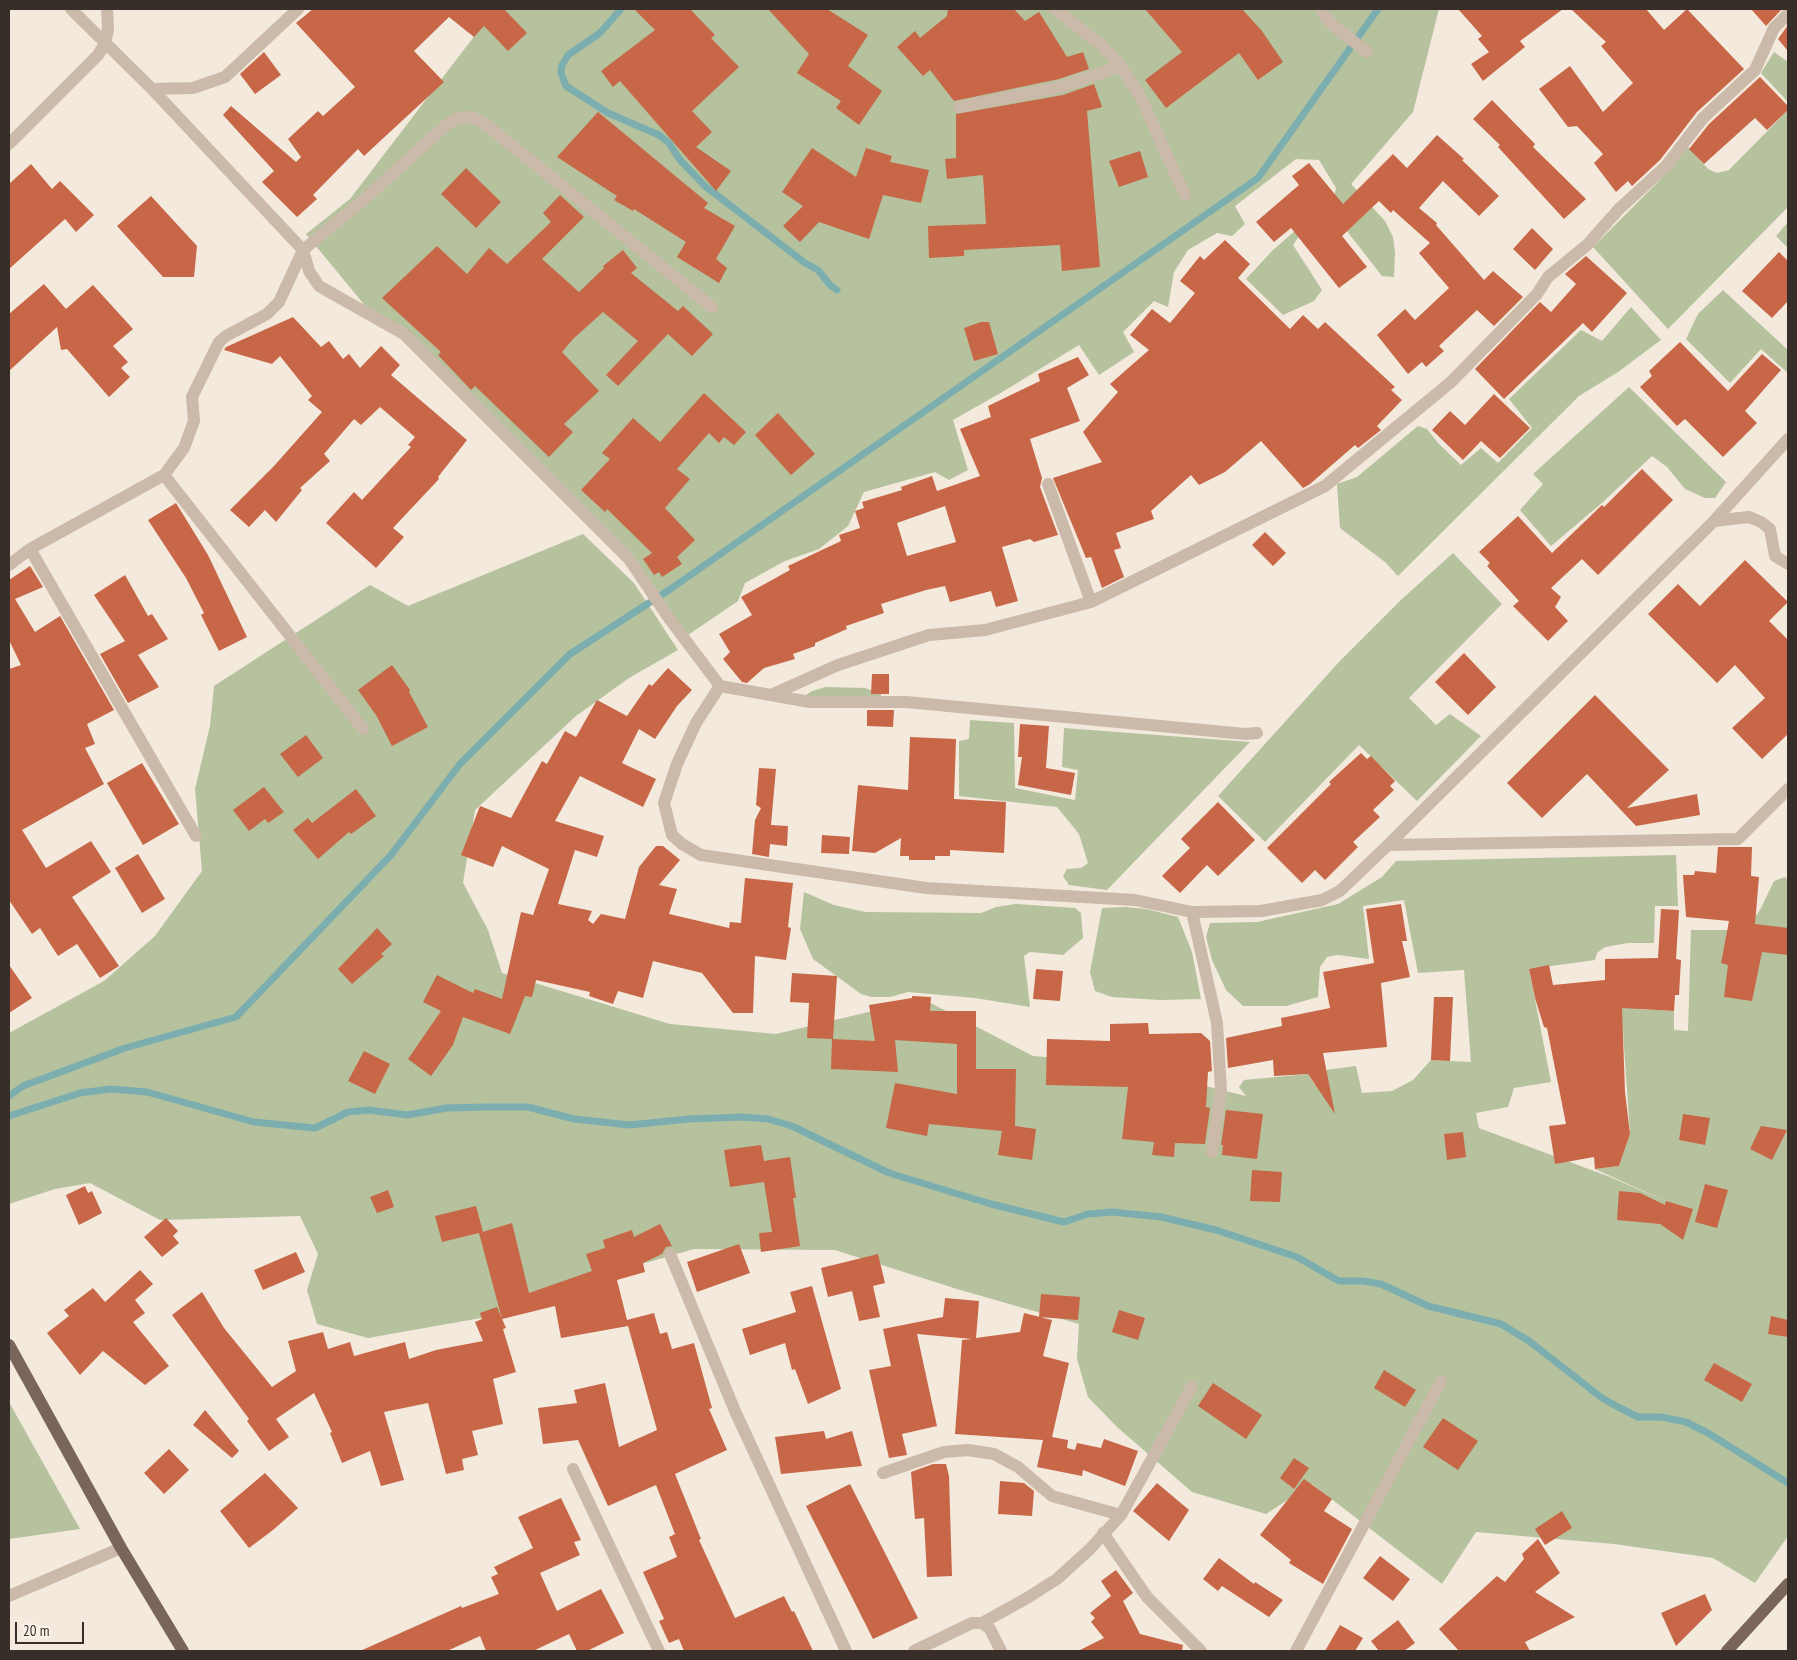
<!DOCTYPE html>
<style>
body{margin:0}
#map{position:relative;width:1797px;height:1660px;overflow:hidden;background:#f3e9dd;font-family:"PT Sans Narrow",sans-serif}
canvas{display:block}
.frame{position:absolute;inset:0;border:10px solid #382e29;pointer-events:none}
.scale{position:absolute;left:15px;top:1622px;width:69px;height:22px;box-sizing:border-box;border:2px solid #382e29;border-top:0;padding-left:6px;font-size:15px;line-height:18px;white-space:nowrap;color:#382e29;-webkit-text-stroke:4px #faf3ea;paint-order:stroke}
</style>
<div id="map">
<canvas width="1797" height="1660"></canvas>
<div class="frame"></div>
<div class="scale">20 m</div>
</div>
<script>
const c = document.querySelector('canvas').getContext('2d');
c.lineJoin = 'round';
function fillPath(path, color) {
  c.fillStyle = color;
  c.fill(path, 'evenodd');
}
function shape(rows) {
  const path = new Path2D();
  for (const r of rows) {
    path.moveTo(r[0], r[1]);
    for (let i = 2; i < r.length; i += 2) path.lineTo(r[i], r[i + 1]);
  }
  return path;
}
function strokePath(path, color, width, dash) {
  c.strokeStyle = color;
  c.lineWidth = width;
  c.lineCap = dash ? 'butt' : 'round';
  c.setLineDash(dash || []);
  c.stroke(path);
}
const green = shape([
 [495,9,1439,9,1413,112,1351,184,1385,221,1393,237,1395,253,1394,277,1382,276,1332,212,1305,227,1293,245,1322,290,1314,301,1283,315,1246,279,1273,250,1334,197,1336,188,1319,160,1296,159,1235,206,1245,224,1232,236,1217,233,1188,250,1174,272,1168,307,1154,301,1123,332,1134,352,1099,375,1079,345,1004,391,953,420,968,470,949,480,935,472,864,492,848,526,819,549,785,561,745,583,738,601,688,635,629,559,404,334,367,308,306,234,350,199],
 [1774,52,1788,62,1788,102,1761,73],
 [1788,110,1788,207,1668,329,1593,247,1659,181,1686,145,1708,169,1717,173,1729,170],
 [1788,222,1788,248,1776,236],
 [1723,290,1788,350,1788,373,1761,349,1730,383,1686,339,1698,314],
 [1631,307,1661,340,1618,372,1579,396,1398,576,1385,562,1340,528,1337,484,1357,477,1418,426,1427,429,1438,443,1461,465,1481,448,1498,463,1532,428,1509,399,1581,330,1602,341],
 [1629,387,1726,482,1715,498,1705,498,1685,489,1667,467,1652,456,1603,502,1551,546,1520,510,1543,484,1533,474],
 [583,534,634,583,678,650,629,678,576,716,475,810,463,883,488,930,502,973,670,1024,776,1034,923,999,1033,1056,1107,1062,1246,1096,1239,1087,1244,1080,1308,1074,1315,1085,1328,1082,1326,1070,1356,1066,1362,1093,1392,1091,1413,1080,1431,1060,1471,1062,1464,970,1418,973,1404,900,1363,906,1369,959,1338,955,1327,957,1320,967,1318,997,1286,1006,1243,1006,1226,990,1212,960,1206,937,1210,923,1257,922,1338,904,1382,877,1396,861,1676,855,1678,906,1655,906,1654,943,1628,943,1605,947,1597,953,1595,960,1529,969,1551,1082,1514,1088,1508,1107,1476,1113,1479,1128,1610,1177,1670,1203,1595,1169,1619,1166,1630,1134,1623,1031,1617,1015,1639,979,1637,1009,1674,1011,1674,1030,1688,1031,1691,930,1746,930,1760,910,1774,881,1785,877,1788,880,1788,1536,1755,1583,1713,1558,1614,1544,1476,1532,1442,1584,1312,1484,1266,1514,1192,1492,1117,1427,1088,1397,1077,1359,1079,1324,957,1289,835,1250,694,1249,586,1280,543,1307,368,1338,317,1324,307,1290,318,1254,300,1216,160,1220,90,1183,55,1189,9,1204,9,1033,104,981,155,936,202,871,195,789,210,726,214,686,370,585,408,606],
 [1453,553,1502,604,1409,698,1436,725,1450,714,1481,736,1417,801,1359,745,1265,842,1218,796,1338,663,1403,598],
 [826,687,865,688,881,694,881,699,803,697,812,691],
 [970,720,1014,723,1015,788,1075,800,1078,770,1062,767,1064,728,1250,742,1107,890,1069,885,1063,876,1067,869,1081,868,1088,863,1079,834,1057,807,959,796,959,741,969,739],
 [804,892,834,905,865,912,981,913,996,907,1016,904,1075,908,1081,913,1083,938,1063,955,1030,952,1024,956,1030,1007,975,998,908,992,890,997,872,997,861,994,813,959,800,929],
 [1125,907,1146,909,1178,917,1192,952,1201,999,1160,1000,1112,997,1095,991,1090,972,1102,908],
 [9,1402,80,1529,9,1539]
]);
const stream = shape([
 [621,9,600,33,568,55,562,65,561,73,566,86,608,113,659,135,669,143,680,160,705,186,805,263,818,270,830,285,837,290],
 [9,1096,23,1086,125,1048,236,1017,391,855,460,764,570,654,669,590,1258,178,1378,9],
 [9,1116,80,1093,111,1089,147,1092,254,1122,315,1128,348,1112,369,1110,407,1115,447,1108,486,1107,528,1107,574,1119,630,1125,688,1119,743,1117,768,1119,792,1126,889,1173,991,1204,1064,1222,1088,1214,1112,1212,1161,1217,1216,1230,1297,1257,1339,1281,1363,1281,1381,1284,1428,1306,1501,1324,1529,1341,1602,1398,1618,1407,1638,1417,1661,1417,1686,1422,1708,1433,1788,1483]
]);
const building = shape([
 [313,9,504,9,527,33,508,51,484,26,474,37,449,17,414,51,444,82,364,156,358,149,313,195,317,199,297,217,262,182,274,171,223,115,231,106,296,162,301,157,288,139,318,111,323,116,355,87,296,23],
 [634,9,690,9,715,35,711,38,739,67,692,111,712,132,696,147,731,171,716,191,620,81,613,87,601,71,655,30],
 [768,9,827,9,868,35,848,66,882,91,859,125,836,108,841,101,797,73,809,54],
 [948,9,1014,9,1025,21,1039,12,1067,57,1083,52,1089,69,1059,79,954,101,930,70,923,76,897,47,915,31,920,38,947,16],
 [1145,9,1242,9,1262,31,1283,62,1258,80,1239,53,1166,108,1145,80,1182,52],
 [1458,9,1563,9,1520,41,1525,47,1483,81,1471,64,1489,52,1478,39,1482,36],
 [1571,9,1646,9,1664,30,1687,9,1744,69,1697,112,1660,160,1632,186,1628,181,1616,192,1594,163,1603,154,1577,126,1568,127,1539,89,1570,66,1603,112,1633,83,1601,46,1606,42],
 [1751,9,1782,9,1766,26],
 [1788,25,1788,51,1778,39],
 [264,52,281,75,255,94,240,74],
 [1760,77,1788,106,1788,110,1767,130,1755,118,1704,164,1689,149,1709,124],
 [1094,84,1102,107,1087,111,1100,267,1062,271,1060,245,964,250,964,256,929,258,928,226,986,224,983,175,947,179,945,159,956,158,956,114,1063,95],
 [1492,100,1535,144,1533,147,1586,199,1564,219,1498,147,1500,145,1473,119],
 [598,112,708,203,704,208,735,226,716,259,727,268,719,283,677,257,686,242,634,209,633,211,614,200,617,196,557,157],
 [1437,135,1464,159,1462,160,1499,196,1479,216,1443,181,1419,208,1437,223,1436,225,1484,280,1493,271,1523,297,1494,326,1477,310,1439,346,1444,351,1426,367,1422,362,1408,374,1377,335,1405,309,1415,320,1449,288,1419,253,1430,243,1393,210,1391,213,1379,201,1342,236,1367,267,1339,288,1291,228,1274,242,1256,222,1299,185,1292,176,1309,163,1343,204,1393,154,1407,168],
 [812,148,856,177,866,148,892,156,890,162,929,170,921,203,883,195,869,239,819,222,800,242,783,226,803,206,782,192],
 [1140,151,1148,177,1119,187,1109,161],
 [31,164,52,189,60,181,94,215,76,232,65,219,9,269,9,184],
 [466,168,501,202,476,228,441,194],
 [560,195,584,217,542,259,579,292,604,268,603,266,623,250,637,268,631,273,678,311,683,306,713,334,692,356,668,334,618,386,606,375,638,341,603,312,573,339,562,352,599,391,564,424,573,432,549,457,475,386,471,390,438,355,441,352,382,298,437,246,467,274,489,248,507,264,551,222,543,213],
 [151,196,197,246,194,277,163,277,117,226],
 [1532,228,1553,249,1535,270,1513,249],
 [1225,240,1250,264,1238,278,1290,329,1303,315,1318,329,1325,322,1395,387,1391,390,1402,400,1377,426,1381,430,1358,448,1355,445,1310,484,1303,488,1261,441,1225,472,1199,485,1191,475,1151,511,1154,519,1116,533,1121,548,1114,550,1124,577,1102,588,1091,557,1086,558,1053,478,1102,462,1083,432,1118,392,1110,384,1149,350,1130,335,1152,309,1170,323,1195,293,1180,281,1200,256,1204,260],
 [1779,252,1788,261,1788,301,1772,318,1742,291],
 [1586,256,1627,293,1592,332,1583,323,1504,399,1475,369,1540,302,1551,312,1576,284,1565,274],
 [44,284,66,309,93,285,133,329,113,346,128,362,121,368,130,377,109,397,67,349,61,350,57,327,9,371,9,314],
 [293,317,321,347,329,341,343,359,349,354,360,368,381,346,400,365,391,375,467,440,438,477,439,479,393,528,404,537,376,568,326,523,354,492,362,500,411,447,408,445,415,437,380,407,361,425,354,419,324,454,330,461,300,488,302,490,276,522,265,510,249,527,230,510,274,466,322,412,308,400,312,396,280,356,272,364,224,350,226,347],
 [981,322,989,322,998,354,974,361,964,328],
 [1680,342,1728,391,1762,354,1781,370,1745,411,1757,423,1723,457,1685,419,1677,426,1640,387,1652,376,1649,371],
 [1078,357,1089,375,1067,388,1080,421,1030,439,1042,478,1040,487,1058,535,1034,542,1030,539,1002,547,1018,601,996,607,991,591,950,602,945,586,926,590,881,604,884,613,846,626,847,629,815,643,815,646,793,654,795,659,764,668,747,683,742,682,723,659,730,652,719,634,752,615,741,597,790,570,788,566,841,541,839,535,860,528,855,511,864,508,862,502,902,490,901,487,932,476,937,491,980,476,960,429,991,417,988,406,1040,381,1038,374],
 [945,506,956,542,907,556,897,523],
 [704,393,746,432,734,445,724,437,719,443,709,433,677,469,690,479,665,508,695,540,677,557,682,564,662,577,659,572,654,575,643,559,652,553,607,509,605,512,581,490,610,459,602,453,633,418,660,442],
 [1494,394,1530,428,1500,458,1481,441,1463,460,1432,430,1450,411,1465,425],
 [778,413,815,454,791,475,755,435],
 [1642,469,1673,500,1598,575,1582,559,1551,588,1561,597,1555,607,1568,621,1548,641,1513,606,1519,601,1487,566,1490,563,1479,552,1518,516,1552,553,1602,505,1604,507],
 [176,503,208,555,247,637,219,651,201,615,204,613,186,578,148,520],
 [1265,532,1286,553,1273,566,1252,545],
 [1745,560,1788,602,1769,621,1788,640,1788,734,1762,759,1732,728,1765,698,1735,665,1717,683,1648,614,1678,584,1700,606],
 [30,566,43,587,15,599,35,632,60,616,114,710,87,724,95,744,85,748,104,784,22,830,46,868,91,841,111,872,72,897,119,966,100,978,77,944,58,956,40,928,32,934,9,900,9,669,21,665,9,640,9,580],
 [125,575,148,616,152,614,168,639,138,655,159,687,128,703,100,654,125,641,94,595],
 [1464,653,1496,687,1468,715,1435,682],
 [392,665,410,690,409,692,428,727,392,746,376,715,358,690],
 [668,668,692,690,677,706,655,739,639,729,622,763,656,779,643,807,580,776,555,821,604,836,597,857,575,850,558,904,592,911,588,920,593,924,601,914,625,919,639,867,656,846,663,846,680,860,659,885,677,889,669,914,729,928,730,922,741,923,745,878,793,883,788,927,791,928,786,960,755,956,753,1013,733,1013,702,973,653,961,643,998,618,991,613,1004,589,996,590,992,536,980,532,997,525,996,510,1034,463,1017,453,1045,431,1076,408,1059,441,1011,423,1002,437,975,473,993,475,989,502,999,521,912,533,915,549,869,502,846,493,867,461,855,480,806,511,818,542,761,547,764,565,731,576,737,597,700,627,716,649,684,652,686],
 [872,674,889,674,889,694,871,694],
 [1595,695,1669,770,1627,808,1697,794,1700,815,1636,826,1587,774,1542,818,1507,783],
 [867,710,894,710,893,727,867,726],
 [1020,724,1049,726,1046,768,1075,773,1071,795,1018,785,1022,757,1018,757],
 [306,735,323,758,298,777,280,754],
 [910,737,956,739,954,799,1006,802,1004,853,950,850,950,856,935,856,935,860,909,860,909,856,900,856,901,838,875,853,852,851,858,785,908,790],
 [1361,753,1367,759,1371,756,1395,781,1390,786,1394,790,1373,810,1380,817,1353,842,1358,847,1325,880,1315,870,1302,883,1267,848,1331,784,1329,782],
 [142,763,179,824,143,845,107,783],
 [759,768,776,769,771,825,788,826,787,846,770,844,769,857,752,854,755,820,761,808,756,805],
 [264,787,284,812,268,823,265,819,249,831,233,810],
 [356,789,376,816,351,834,349,832,318,859,293,830,308,818,312,823],
 [1218,802,1255,840,1218,876,1207,865,1180,893,1162,876,1190,848,1181,839],
 [822,835,850,837,849,854,821,853],
 [1718,847,1752,847,1751,876,1759,877,1755,924,1788,928,1788,955,1762,952,1752,1001,1724,997,1728,965,1721,963,1729,921,1686,917,1683,875,1694,875,1695,871,1716,873],
 [138,854,165,899,142,913,115,868],
 [1401,904,1407,941,1402,941,1410,977,1381,983,1387,1047,1323,1053,1335,1114,1308,1074,1274,1076,1273,1060,1228,1068,1226,1038,1282,1026,1281,1018,1330,1008,1323,972,1374,963,1366,909],
 [1661,909,1679,910,1676,959,1681,960,1679,995,1675,995,1674,1011,1622,1008,1625,1092,1630,1134,1619,1166,1595,1169,1594,1157,1555,1164,1549,1126,1566,1124,1547,1028,1544,1027,1535,998,1529,969,1549,965,1553,985,1605,980,1605,959,1658,958],
 [377,928,392,944,381,954,384,956,352,984,338,969],
 [9,965,32,998,9,1013],
 [1036,969,1063,971,1060,1001,1033,999],
 [792,973,837,976,833,1039,875,1041,869,1005,912,998,912,996,931,997,930,1011,976,1011,976,1069,1016,1069,1015,1126,1036,1129,1032,1160,998,1155,1002,1131,929,1124,927,1136,886,1128,895,1083,957,1094,957,1044,895,1040,898,1072,831,1069,832,1039,807,1038,809,1003,790,1002],
 [1434,997,1453,997,1450,1061,1431,1060],
 [1148,1023,1149,1034,1201,1033,1210,1041,1212,1071,1208,1072,1206,1107,1210,1108,1205,1144,1175,1143,1174,1157,1152,1155,1154,1142,1122,1139,1128,1087,1046,1085,1047,1039,1110,1041,1110,1024],
 [364,1051,390,1064,375,1094,348,1081],
 [1226,1110,1263,1114,1257,1159,1222,1155,1223,1145,1221,1145],
 [1683,1114,1710,1118,1705,1145,1679,1140],
 [1761,1126,1787,1130,1772,1160,1750,1149],
 [1463,1132,1466,1157,1447,1160,1444,1134],
 [761,1145,764,1161,790,1157,796,1198,793,1198,800,1246,761,1252,759,1233,772,1232,764,1182,730,1187,724,1150],
 [1252,1170,1282,1172,1280,1202,1250,1201],
 [1705,1184,1728,1190,1717,1228,1695,1222],
 [85,1186,88,1193,92,1191,102,1213,79,1225,66,1195],
 [388,1190,394,1207,377,1213,370,1197],
 [1619,1191,1640,1193,1665,1205,1666,1201,1693,1209,1683,1240,1660,1224,1617,1220],
 [476,1206,483,1232,442,1242,435,1216],
 [166,1218,178,1231,173,1236,179,1243,162,1257,144,1237],
 [512,1223,529,1293,592,1271,586,1254,605,1248,603,1240,632,1230,634,1237,660,1224,672,1246,666,1247,662,1254,643,1263,645,1272,617,1280,627,1320,654,1313,660,1334,667,1332,672,1349,694,1343,712,1408,709,1409,727,1450,675,1474,701,1539,699,1540,735,1618,784,1596,792,1612,794,1611,813,1651,684,1651,679,1639,669,1643,659,1621,664,1619,643,1572,677,1557,669,1537,675,1534,656,1485,608,1506,578,1440,543,1444,538,1408,577,1403,574,1390,605,1383,619,1447,657,1430,628,1326,561,1338,555,1306,502,1319,479,1233],
 [739,1244,750,1273,697,1292,687,1262],
 [296,1252,305,1272,263,1290,254,1270],
 [878,1254,885,1283,873,1286,880,1317,859,1321,852,1291,828,1297,821,1268],
 [140,1270,153,1284,135,1300,145,1313,133,1322,169,1366,145,1385,103,1351,80,1375,47,1333,69,1316,64,1310,93,1288,105,1302],
 [812,1286,841,1389,808,1404,795,1369,792,1370,785,1343,750,1355,742,1329,796,1312,790,1292],
 [202,1292,224,1328,272,1387,296,1371,288,1341,323,1332,328,1349,350,1342,354,1356,405,1342,409,1359,436,1350,483,1341,475,1322,482,1319,480,1313,497,1307,506,1328,503,1329,516,1372,493,1379,503,1424,472,1431,478,1455,462,1459,464,1470,446,1474,428,1403,384,1412,404,1480,381,1486,370,1451,342,1463,330,1433,332,1432,314,1393,276,1419,289,1437,269,1451,247,1421,249,1419,172,1315],
 [1041,1294,1080,1297,1078,1320,1039,1317],
 [945,1298,979,1301,976,1338,1020,1332,1024,1313,1052,1320,1043,1356,1069,1363,1052,1437,1068,1440,1067,1448,1075,1450,1077,1443,1101,1448,1104,1439,1138,1451,1125,1486,1083,1470,1082,1476,1037,1467,1043,1440,955,1434,962,1340,972,1339,917,1334,937,1426,902,1434,907,1455,889,1458,869,1370,891,1366,883,1329,943,1317],
 [1119,1310,1145,1318,1138,1340,1112,1332],
 [1771,1316,1788,1320,1788,1337,1768,1334],
 [1714,1363,1752,1384,1742,1402,1704,1380],
 [1384,1370,1416,1390,1405,1407,1374,1388],
 [1213,1383,1262,1415,1246,1439,1198,1406],
 [205,1410,239,1451,232,1458,193,1425],
 [1443,1418,1478,1441,1458,1470,1423,1447],
 [824,1431,826,1439,852,1431,862,1466,781,1474,775,1437],
 [169,1449,189,1470,164,1494,144,1473],
 [1294,1458,1309,1468,1294,1489,1280,1478],
 [933,1464,946,1464,949,1476,952,1576,927,1577,924,1518,915,1519,911,1472],
 [265,1473,298,1508,273,1530,249,1548,220,1511],
 [1304,1479,1332,1499,1324,1511,1352,1529,1323,1584,1289,1563,1291,1560,1260,1535],
 [1000,1481,1024,1483,1034,1491,1032,1516,998,1514],
 [1157,1483,1189,1510,1169,1541,1133,1511],
 [850,1484,918,1618,873,1639,806,1506],
 [561,1498,581,1540,574,1542,580,1555,540,1573,557,1611,601,1589,624,1633,587,1651,577,1651,569,1634,533,1651,486,1651,480,1636,447,1651,360,1651,461,1606,462,1608,499,1594,491,1577,498,1574,494,1567,533,1548,518,1517],
 [1562,1511,1572,1528,1545,1545,1535,1529],
 [1538,1539,1560,1573,1535,1592,1575,1617,1525,1642,1530,1651,1459,1651,1439,1629,1497,1576,1505,1582,1524,1559,1522,1554],
 [1380,1556,1410,1579,1393,1601,1363,1578],
 [1219,1558,1254,1584,1255,1582,1283,1600,1269,1617,1222,1586,1218,1591,1203,1579],
 [1116,1570,1133,1593,1123,1601,1140,1634,1183,1645,1182,1651,1078,1651,1104,1638,1091,1622,1095,1618,1090,1613,1111,1596,1101,1581],
 [1705,1594,1712,1610,1676,1646,1661,1613],
 [1398,1620,1415,1643,1404,1651,1379,1651,1371,1641],
 [1340,1625,1363,1638,1355,1651,1325,1651]
]);
const minor = shape([
 [71,9,152,89,303,250,309,271,319,286,404,334,629,559,668,617,720,686,810,702,906,702,1245,734,1257,733],
 [1055,9,1100,44,1121,66,1141,98,1185,195],
 [1321,9,1330,23,1367,52],
 [152,89,193,88,225,77,298,9],
 [959,107,1061,87,1121,66],
 [9,144,98,55,105,44,108,29,107,9],
 [164,475,363,729],
 [1048,484,1091,602],
 [1714,521,1749,517,1761,522,1770,529,1775,556,1788,564],
 [30,549,196,836],
 [9,565,30,549,164,475,184,448,194,421,192,397,219,342,226,336,267,314,279,302,303,250,367,197,446,125,457,118,471,117,484,123,712,307],
 [720,686,696,723,677,764,664,803,672,835,682,844,701,855,926,888,1135,900,1192,912,1261,911,1322,900,1340,891,1388,845,1738,839,1788,789],
 [771,695,838,665,929,635,985,630,1091,602,1325,486,1451,382,1537,294,1548,277,1587,245,1619,209,1666,166,1703,118,1755,70,1774,28,1788,14],
 [1388,845,1714,521,1788,439],
 [1192,912,1217,1023,1221,1090,1212,1152],
 [670,1254,735,1411,846,1651],
 [573,1469,659,1651],
 [883,1473,944,1452,968,1450,994,1454,1018,1467,1052,1496,1121,1515],
 [1103,1533,1147,1597,1201,1651],
 [9,1596,121,1548],
 [982,1623,990,1629,1001,1651],
 [914,1651,972,1623,982,1623,1027,1598,1057,1579,1090,1549,1121,1515,1192,1386],
 [1296,1651,1441,1381]
]);
const major = shape([
 [9,1345,121,1548,183,1651],
 [1727,1651,1788,1584]
]);
fillPath(green, '#b5c29d');
strokePath(stream, '#7caeb0', 7);
fillPath(building, '#c76747');
strokePath(minor, '#cbb9a9', 12);
strokePath(major, '#7a655a', 12);
</script>
